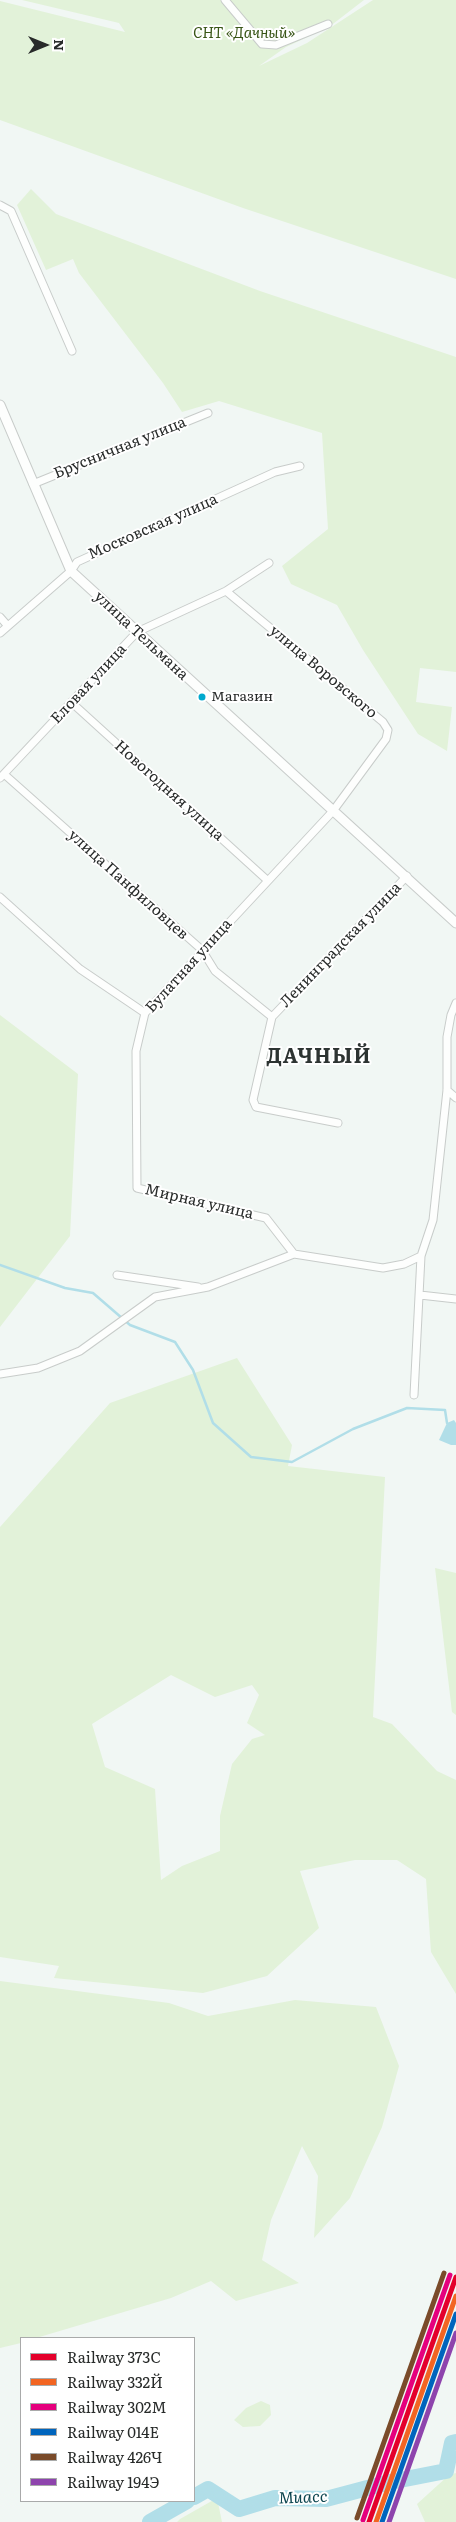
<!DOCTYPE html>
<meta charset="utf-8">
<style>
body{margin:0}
#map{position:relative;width:456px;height:2522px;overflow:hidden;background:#f1f7f4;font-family:Literata,serif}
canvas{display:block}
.legend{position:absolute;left:20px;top:2337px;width:175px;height:165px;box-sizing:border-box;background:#fff;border:1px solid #a9aaaa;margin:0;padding:6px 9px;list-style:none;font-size:15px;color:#282b2a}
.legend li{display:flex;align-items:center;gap:10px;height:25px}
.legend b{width:25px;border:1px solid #a9aaaa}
.north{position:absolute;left:20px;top:20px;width:50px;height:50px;-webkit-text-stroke:4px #fff;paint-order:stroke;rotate:90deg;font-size:14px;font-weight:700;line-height:20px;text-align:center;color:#282b2a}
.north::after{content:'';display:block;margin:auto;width:18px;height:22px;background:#282b2a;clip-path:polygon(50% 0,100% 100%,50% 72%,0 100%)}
</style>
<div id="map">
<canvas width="456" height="2522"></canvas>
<ul class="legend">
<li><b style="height:6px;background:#e4002b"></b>Railway 373C</li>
<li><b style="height:6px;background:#f26522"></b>Railway 332Й</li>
<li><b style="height:6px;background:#e5007d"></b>Railway 302М</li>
<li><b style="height:6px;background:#0065bd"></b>Railway 014Е</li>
<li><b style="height:6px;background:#7a4b2a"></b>Railway 426Ч</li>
<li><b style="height:6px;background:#8e44ad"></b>Railway 194Э</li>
</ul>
<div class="north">N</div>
</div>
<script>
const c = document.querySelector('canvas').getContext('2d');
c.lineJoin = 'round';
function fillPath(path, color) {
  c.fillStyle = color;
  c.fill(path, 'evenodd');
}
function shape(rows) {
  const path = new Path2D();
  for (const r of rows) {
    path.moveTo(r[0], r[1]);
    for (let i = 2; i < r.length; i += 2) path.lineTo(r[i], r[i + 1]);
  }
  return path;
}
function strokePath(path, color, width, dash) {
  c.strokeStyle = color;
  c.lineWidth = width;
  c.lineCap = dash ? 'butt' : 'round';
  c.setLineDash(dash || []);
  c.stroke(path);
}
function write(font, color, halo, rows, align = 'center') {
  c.font = font + ' Literata,serif';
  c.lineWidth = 4;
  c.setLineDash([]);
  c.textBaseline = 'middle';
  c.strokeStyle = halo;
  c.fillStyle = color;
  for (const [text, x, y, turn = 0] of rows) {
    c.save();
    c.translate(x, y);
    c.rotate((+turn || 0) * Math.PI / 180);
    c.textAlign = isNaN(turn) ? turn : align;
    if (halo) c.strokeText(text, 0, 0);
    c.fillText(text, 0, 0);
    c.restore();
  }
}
const green = shape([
 [22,0,364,0,329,27,286,47,259,66,307,43,373,0,456,0,456,279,243,208,0,120,0,1,125,32,119,23],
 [31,189,56,214,260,291,456,357,456,672,420,668,416,702,452,707,447,751,418,734,363,650,337,605,291,584,282,566,328,529,322,433,219,401,182,412,163,383,79,273,73,259,46,270,17,205],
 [0,1015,78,1074,70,1236,0,1327],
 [237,1358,292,1445,288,1466,385,1477,373,1717,392,1724,437,1771,456,1780,456,1994,431,1952,426,1879,397,1860,355,1860,300,1871,319,1928,267,1976,203,1993,54,1978,59,1966,0,1957,0,1527,110,1403],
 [171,1675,215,1697,252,1685,259,1695,247,1723,265,1735,252,1739,232,1764,220,1816,220,1851,182,1866,161,1880,155,1789,105,1767,92,1724],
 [435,1568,456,1573,456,1715,452,1712],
 [0,1981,169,2003,208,2016,295,2000,376,2007,399,2066,382,2127,350,2198,314,2238,318,2176,302,2146,271,2220,262,2260,299,2283,236,2301,211,2281,171,2298,36,2338,21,2338,21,2343,0,2348],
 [261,2401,270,2405,271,2415,260,2426,243,2427,234,2420,246,2408],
 [456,2473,456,2522,425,2522,417,2504,449,2475],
 [217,2498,222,2522,177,2522,180,2519]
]);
const water = shape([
 [454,1420,456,1423,456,1445,451,1445,439,1440,447,1423]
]);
const stream = shape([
 [0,1265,65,1288,93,1293,130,1325,175,1342,193,1370,213,1423,251,1457,292,1462,353,1429,407,1408,445,1410,447,1423]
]);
const river = shape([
 [194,2497,208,2489,239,2509,275,2498,326,2499,390,2482,446,2471,452,2443,456,2442],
 [150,2522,187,2501]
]);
const minor = shape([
 [225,0,262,44,276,45,328,24],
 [0,205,11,211,72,351],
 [33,484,208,413],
 [226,591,383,722,388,730,386,739,333,811,145,1013,136,1051,137,1188,266,1218,294,1254,383,1268,404,1264,421,1256],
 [0,617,7,625],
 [0,633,71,571,77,562,275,472,300,466],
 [71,702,267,880],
 [4,774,202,950,215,971,272,1017],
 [0,778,137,632,226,591,269,563],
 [0,897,80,969,145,1013],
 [447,1090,456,1098],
 [338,1123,256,1107,253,1100,272,1017,407,876],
 [117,1275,198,1287],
 [420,1295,456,1299],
 [0,1374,38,1368,80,1351,155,1297,208,1287,294,1254],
 [414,1395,421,1256,433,1220,447,1090,447,1037,451,1015,456,1003]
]);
const tertiary = shape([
 [0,405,71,571,456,923]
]);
const rail1 = shape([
 [369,2522,456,2277]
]);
const rail2 = shape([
 [376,2522,456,2296]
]);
const rail3 = shape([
 [363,2520,450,2275]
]);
const rail4 = shape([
 [382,2522,456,2314]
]);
const rail5 = shape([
 [357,2518,444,2273]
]);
const rail6 = shape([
 [389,2522,456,2333]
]);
const markers = [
 [202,697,4.5,"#00a9ce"]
];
const busNames = [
 ["Магазин",211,697]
];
const parkNames = [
 ["СНТ «Дачный»",244,34]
];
const streetNames = [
 ["Брусничная улица",120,448,-22],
 ["Московская улица",153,527,-24],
 ["улица Тельмана",141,636,43],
 ["улица Воровского",323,672,40],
 ["Еловая улица",89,684,-47],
 ["Новогодняя улица",169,791,42],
 ["улица Панфиловцев",128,885,42],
 ["Ленинградская улица",341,945,-46],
 ["Булатная улица",189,966,-48],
 ["Мирная улица",199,1202,13]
];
const waterNames = [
 ["Миасс",303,2498,-2]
];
const districtNames = [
 ["ДАЧНЫЙ",319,1057]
];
fillPath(green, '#e2f2d9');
fillPath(water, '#b1dee8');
strokePath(stream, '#b1dee8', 2.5);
strokePath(river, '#b1dee8', 16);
strokePath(minor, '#c8ccca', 9);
strokePath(tertiary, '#c8ccca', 11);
strokePath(minor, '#fdfefd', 7);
strokePath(tertiary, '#fdfefd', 9);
strokePath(rail1, '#e4002b', 5);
strokePath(rail2, '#f26522', 5);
strokePath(rail3, '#e5007d', 5);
strokePath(rail4, '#0065bd', 5);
strokePath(rail5, '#7a4b2a', 5);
strokePath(rail6, '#8e44ad', 5);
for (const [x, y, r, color] of markers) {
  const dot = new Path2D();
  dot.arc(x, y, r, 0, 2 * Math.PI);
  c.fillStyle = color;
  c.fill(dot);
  strokePath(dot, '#fff', 2);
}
write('14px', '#282b2a', '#fff', busNames, 'left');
write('italic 15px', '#385516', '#fff', parkNames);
write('15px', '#282b2a', '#fff', streetNames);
write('italic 16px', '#0c454f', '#fff', waterNames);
c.letterSpacing = '1px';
write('bold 20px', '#2d3432', '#fff', districtNames);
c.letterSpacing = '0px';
</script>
